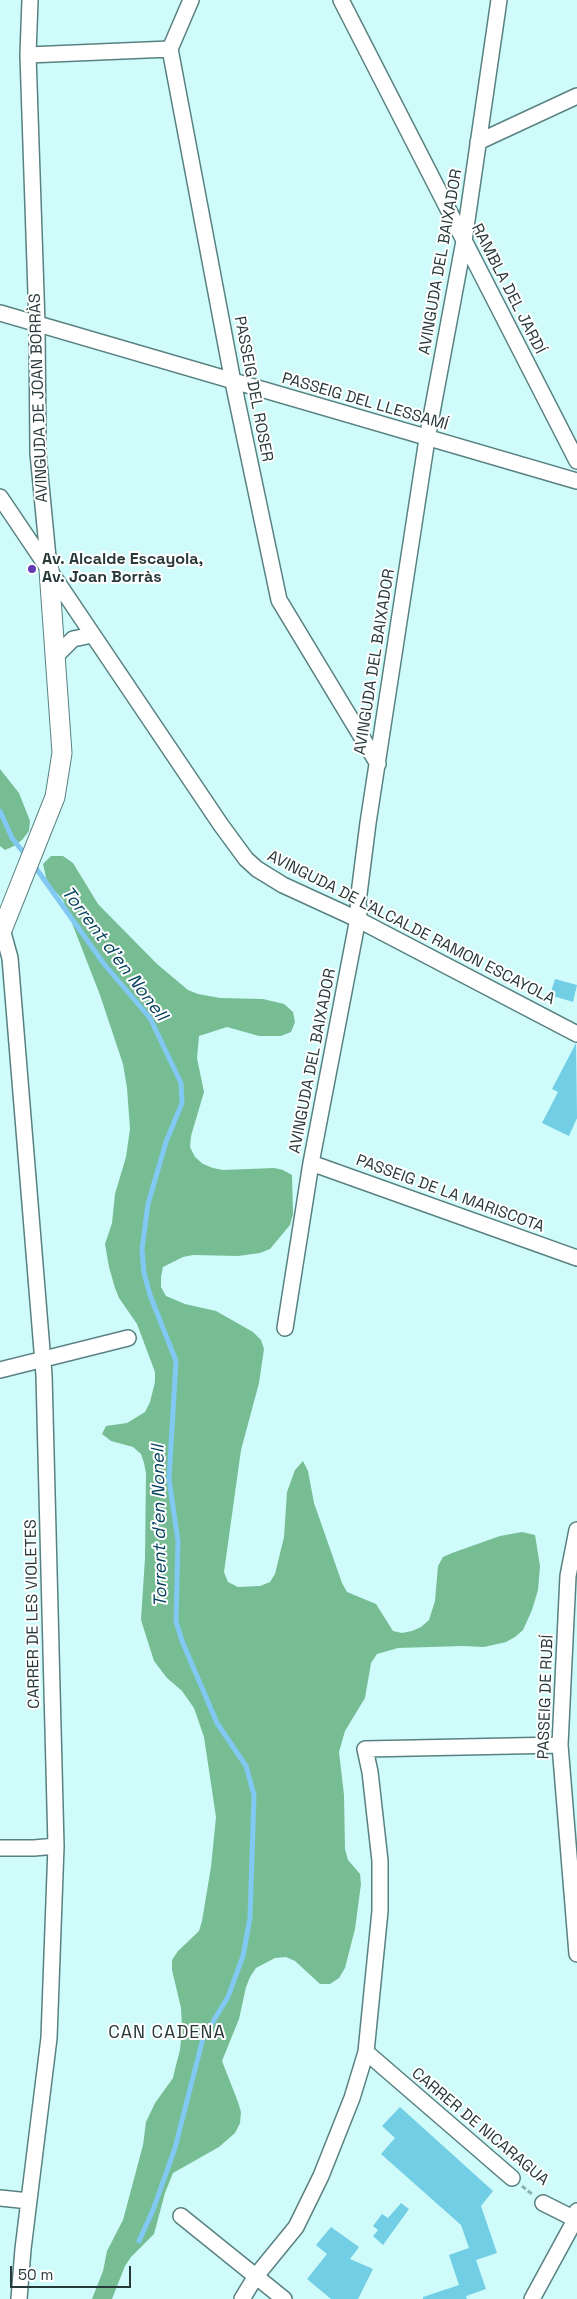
<!DOCTYPE html>
<meta charset="utf-8">
<style>
body{margin:0}
#map{position:relative;width:577px;height:2299px;overflow:hidden;background:#cffbfb;font-family:"Space Grotesk",sans-serif}
canvas{display:block}
.scale{position:absolute;left:10px;top:2266px;width:121px;height:22px;box-sizing:border-box;border:2px solid #283939;border-top:0;padding-left:6px;font-size:15px;line-height:18px;white-space:nowrap;color:#283939;-webkit-text-stroke:4px #fff;paint-order:stroke}
</style>
<div id="map">
<canvas width="577" height="2299"></canvas>
<div class="scale">50 m</div>
</div>
<script>
const c = document.querySelector('canvas').getContext('2d');
c.lineJoin = 'round';
function fillPath(path, color) {
  c.fillStyle = color;
  c.fill(path, 'evenodd');
}
function shape(rows) {
  const path = new Path2D();
  for (const r of rows) {
    path.moveTo(r[0], r[1]);
    for (let i = 2; i < r.length; i += 2) path.lineTo(r[i], r[i + 1]);
  }
  return path;
}
function strokePath(path, color, width, dash) {
  c.strokeStyle = color;
  c.lineWidth = width;
  c.lineCap = dash ? 'butt' : 'round';
  c.setLineDash(dash || []);
  c.stroke(path);
}
function write(font, color, halo, rows, align = 'center') {
  c.font = font + ' "Space Grotesk",sans-serif';
  c.lineWidth = 4;
  c.setLineDash([]);
  c.textBaseline = 'middle';
  c.strokeStyle = halo;
  c.fillStyle = color;
  for (const [text, x, y, turn = 0] of rows) {
    c.save();
    c.translate(x, y);
    c.rotate((+turn || 0) * Math.PI / 180);
    c.textAlign = isNaN(turn) ? turn : align;
    if (halo) c.strokeText(text, 0, 0);
    c.fillText(text, 0, 0);
    c.restore();
  }
}
const forest = shape([
 [0,769,19,793,30,821,29,831,22,840,14,846,5,850,0,846],
 [51,856,63,856,73,863,98,904,157,964,188,990,198,994,220,998,263,999,284,1004,293,1012,295,1022,291,1032,281,1036,259,1036,227,1027,199,1036,197,1058,204,1092,191,1136,190,1147,195,1157,203,1164,213,1168,223,1170,274,1168,283,1170,292,1175,293,1214,290,1225,270,1249,260,1253,238,1256,193,1255,183,1257,163,1267,161,1277,161,1287,166,1296,185,1304,216,1311,253,1332,261,1340,264,1349,259,1383,241,1450,224,1572,228,1582,238,1587,260,1586,270,1582,275,1574,284,1537,287,1492,295,1470,303,1461,308,1471,314,1503,342,1583,347,1592,376,1604,393,1631,402,1633,412,1631,421,1627,429,1620,435,1601,438,1566,443,1557,452,1553,500,1536,522,1532,535,1535,540,1566,538,1590,532,1610,523,1630,515,1637,506,1642,484,1647,462,1646,398,1648,377,1654,371,1663,365,1698,345,1731,339,1752,344,1795,345,1849,348,1860,360,1874,361,1884,355,1929,345,1968,339,1978,330,1984,320,1984,295,1961,286,1957,275,1958,256,1968,250,1977,246,1987,239,2019,222,2061,238,2102,241,2112,240,2123,235,2133,219,2147,173,2173,165,2193,154,2234,131,2257,125,2266,112,2299,92,2299,103,2271,107,2251,123,2220,143,2145,146,2122,155,2103,173,2078,175,2069,180,2050,182,2028,181,2008,172,1970,172,1960,178,1951,199,1931,202,1921,211,1867,216,1817,204,1737,194,1708,182,1691,167,1678,154,1661,141,1620,145,1558,146,1473,144,1463,141,1454,133,1447,111,1441,102,1434,106,1426,127,1423,145,1412,150,1402,155,1382,155,1372,137,1324,119,1298,115,1288,109,1267,105,1244,112,1223,115,1194,126,1157,130,1129,127,1088,123,1064,100,995,63,900,47,882,43,864]
]);
const stream = shape([
 [0,811,12,838,27,857],
 [33,864,104,964,150,1018,181,1083,182,1103,166,1142,148,1204,142,1249,144,1273,150,1295,176,1361,169,1479,178,1541,176,1621,182,1641,217,1723,246,1766,254,1795,250,1918,243,1956,228,1997,203,2038,175,2148,153,2210,139,2241]
]);
const building = shape([
 [555,979,577,985,573,1002,550,995],
 [576,1043,577,1118,569,1136,542,1123,558,1092,552,1089],
 [400,2107,493,2191,481,2206,497,2253,476,2260,486,2289,466,2296,467,2299,423,2299,423,2297,459,2285,449,2255,469,2248,461,2225,381,2154,395,2138,382,2126],
 [401,2203,409,2209,383,2245,373,2236,378,2230,373,2226,382,2214,388,2218],
 [331,2227,359,2247,350,2259,373,2269,358,2299,331,2299,307,2279,327,2254,316,2245]
]);
const path = shape([
 [522,2186,533,2195]
]);
const minor = shape([
 [30,0,28,55,37,324,38,453,49,568],
 [191,0,170,49,233,382,279,600,378,764],
 [341,0,577,461],
 [28,55,170,49],
 [478,142,577,96],
 [0,313,577,481],
 [0,497,221,825,246,859,257,869,283,885,357,919,577,1034],
 [56,656,73,639,92,635],
 [2,929,10,958,44,1375,56,1846,49,2038,23,2249,19,2299],
 [311,1163,577,1258],
 [285,1328,311,1163,359,913,358,902,368,823,427,439,464,241,499,0],
 [0,1370,128,1338],
 [577,1530,568,1576,560,1745,577,1954],
 [0,1848,34,1848,56,1846],
 [366,2052,512,2178],
 [0,2198,29,2201],
 [543,2203,577,2220],
 [181,2216,284,2299],
 [242,2299,256,2276,296,2227,321,2176,352,2098,366,2052,380,1911,380,1861,370,1772,365,1749,560,1745],
 [532,2299,575,2220,577,2211]
]);
const tertiary = shape([
 [0,935,55,797,62,753,49,570]
]);
const markers = [
 [32,569,5,"#643ab1"]
];
const streetNames = [
 ["AVINGUDA DEL BAIXADOR",441,262,-80],
 ["RAMBLA DEL JARDÍ",508,289,63],
 ["PASSEIG DEL ROSER",253,389,79],
 ["AVINGUDA DE JOAN BORRÀS",39,398,-92],
 ["PASSEIG DEL LLESSAMÍ",365,402,16],
 ["AVINGUDA DEL BAIXADOR",375,662,-81],
 ["AVINGUDA DE L'ALCALDE RAMON ESCAYOLA",411,928,27],
 ["AVINGUDA DEL BAIXADOR",313,1061,-79],
 ["PASSEIG DE LA MARISCOTA",450,1194,20],
 ["CARRER DE LES VIOLETES",33,1614,-91],
 ["PASSEIG DE RUBÍ",546,1697,-88],
 ["CARRER DE NICARAGUA",480,2127,40]
];
const poiNames = [
 ["Av. Alcalde Escayola,",42,560],
 ["Av. Joan Borràs",42,578]
];
const waterNames = [
 ["Torrent d'en Nonell",114,954,53],
 ["Torrent d'en Nonell",160,1526,-91]
];
const neighbourhoodNames = [
 ["CAN CADENA",167,2033]
];
fillPath(forest, '#77bd93');
strokePath(stream, '#81c8f2', 5);
fillPath(building, '#72cee5');
strokePath(minor, '#598181', 18);
strokePath(tertiary, '#598181', 21);
strokePath(path, '#8eb0b0', 3, [5, 2.5]);
strokePath(minor, '#fff', 15);
strokePath(tertiary, '#fff', 19);
for (const [x, y, r, color] of markers) {
  const dot = new Path2D();
  dot.arc(x, y, r, 0, 2 * Math.PI);
  c.fillStyle = color;
  c.fill(dot);
  strokePath(dot, '#fff', 2);
}
write('16px', '#283939', '#fff', streetNames);
write('bold 16px', '#283939', '#fff', poiNames, 'left');
write('italic 18px', '#03415d', '#fff', waterNames);
c.letterSpacing = '1px';
write('18px', '#283939', '#fff', neighbourhoodNames);
c.letterSpacing = '0px';
</script>
